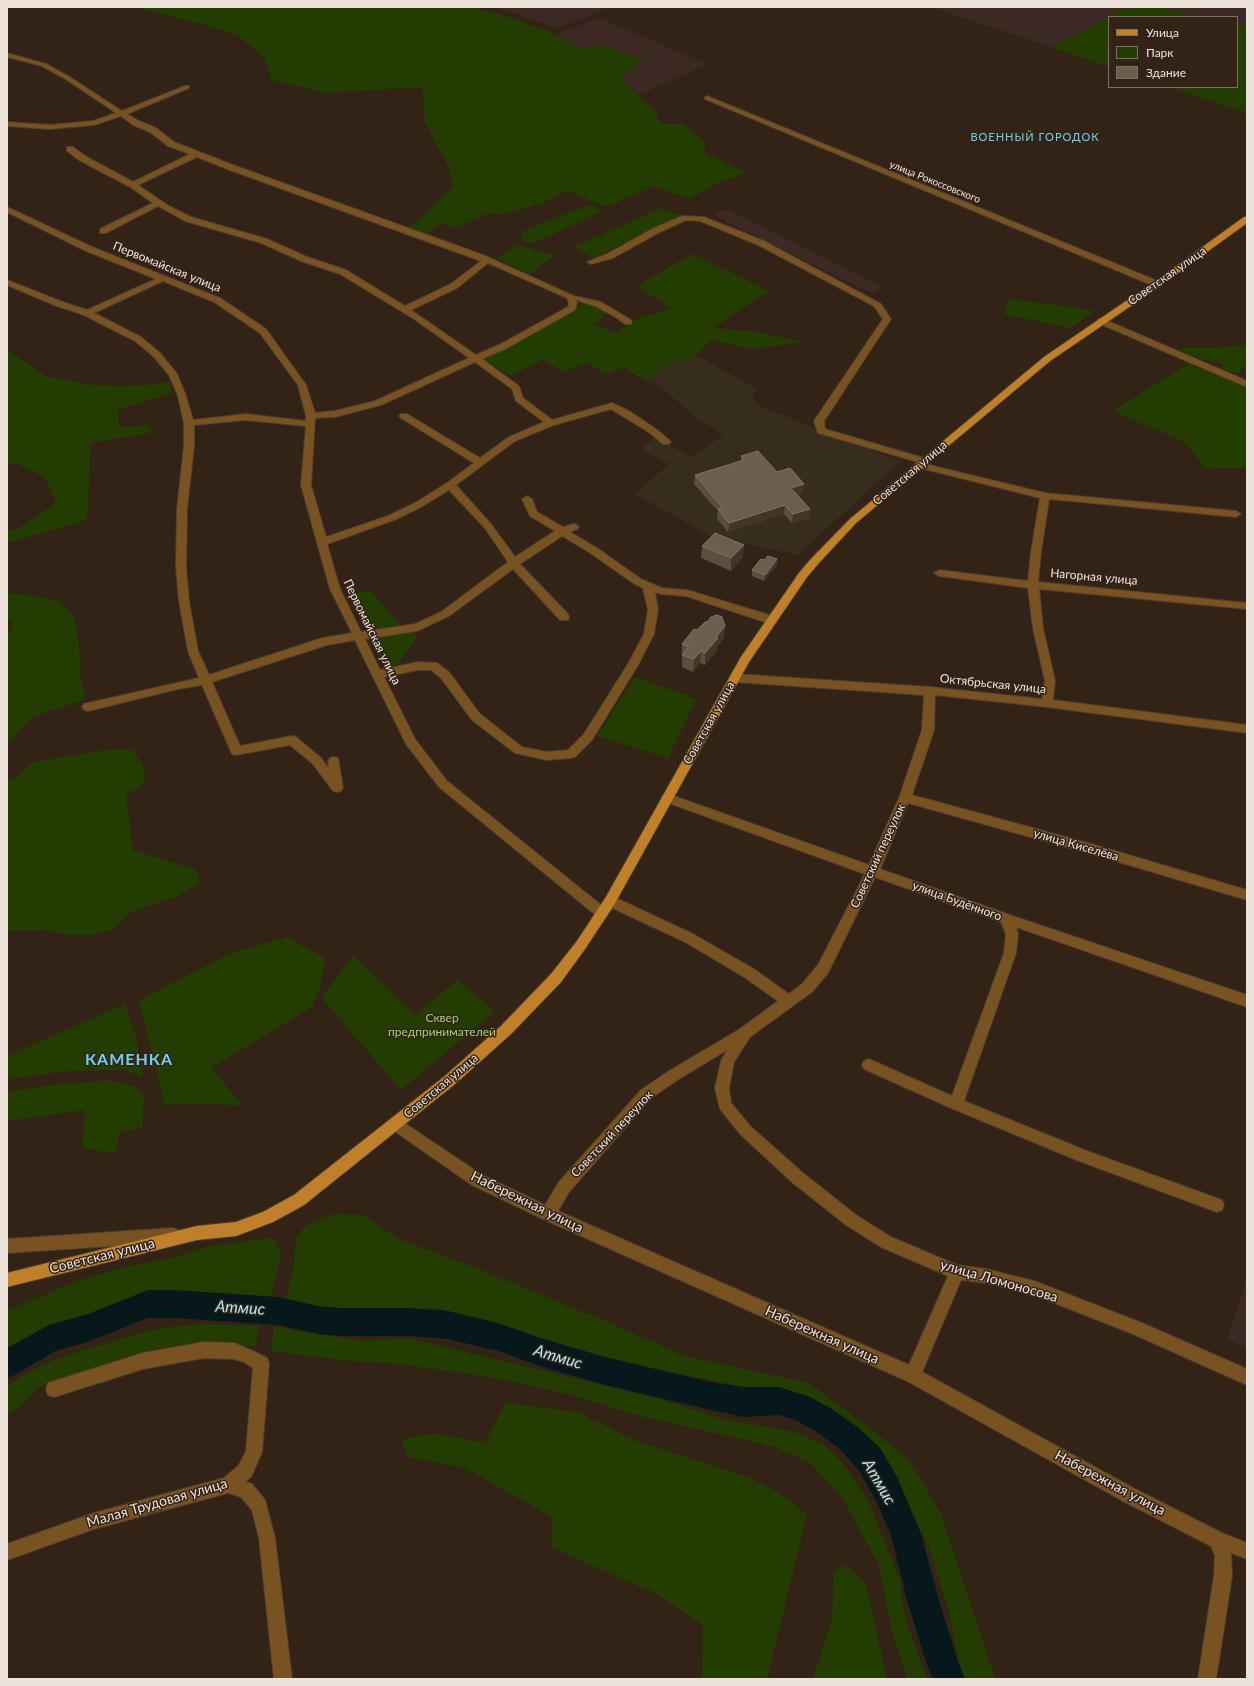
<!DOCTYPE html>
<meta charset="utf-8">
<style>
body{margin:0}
#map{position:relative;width:1254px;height:1686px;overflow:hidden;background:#332317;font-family:Lato,sans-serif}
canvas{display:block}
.frame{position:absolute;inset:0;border:8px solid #eee3db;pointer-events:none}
.legend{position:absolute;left:1108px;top:16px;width:130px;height:72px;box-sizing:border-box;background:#332317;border:1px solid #7e7065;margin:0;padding:5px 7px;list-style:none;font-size:12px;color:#eee3db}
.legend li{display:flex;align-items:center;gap:8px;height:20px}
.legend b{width:20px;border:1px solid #7e7065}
</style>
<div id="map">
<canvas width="1254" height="1686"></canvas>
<div class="frame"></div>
<ul class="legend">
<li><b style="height:5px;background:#bf7f2b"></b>Улица</li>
<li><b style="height:11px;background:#233c01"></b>Парк</li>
<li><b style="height:11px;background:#6b5e4f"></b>Здание</li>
</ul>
</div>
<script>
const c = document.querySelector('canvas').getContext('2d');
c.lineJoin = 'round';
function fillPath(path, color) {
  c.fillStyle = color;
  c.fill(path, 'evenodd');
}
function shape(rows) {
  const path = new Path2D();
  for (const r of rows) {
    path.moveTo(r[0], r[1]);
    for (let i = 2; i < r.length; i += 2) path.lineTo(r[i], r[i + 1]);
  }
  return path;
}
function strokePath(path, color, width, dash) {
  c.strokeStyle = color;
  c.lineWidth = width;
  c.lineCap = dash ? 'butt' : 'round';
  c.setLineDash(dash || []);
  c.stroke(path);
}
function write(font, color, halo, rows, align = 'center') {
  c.font = font + ' Lato,sans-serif';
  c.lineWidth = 3;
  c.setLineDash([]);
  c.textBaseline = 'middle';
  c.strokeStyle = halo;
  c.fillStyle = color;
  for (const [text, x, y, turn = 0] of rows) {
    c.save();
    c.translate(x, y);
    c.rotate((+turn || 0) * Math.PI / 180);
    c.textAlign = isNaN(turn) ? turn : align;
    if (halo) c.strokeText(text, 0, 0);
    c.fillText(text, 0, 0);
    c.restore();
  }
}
const industrial = shape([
 [497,7,609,7,557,28],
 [930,7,1128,7,1052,47],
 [1160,7,1247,7,1247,22,1238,28,1237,17,1197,17],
 [599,18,707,64,646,92,638,94,620,76,644,61,604,46,579,49,556,35],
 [726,209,882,287,873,294,713,215],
 [1247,1277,1247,1348,1227,1339]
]);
const education = shape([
 [696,355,756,388,752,399,762,407,805,424,820,432,900,461,798,555,710,536,635,494,669,464,641,449,655,438,691,457,724,435,691,414,661,386,647,381,664,366]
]);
const green = shape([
 [135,7,471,7,505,16,550,32,579,49,604,46,644,60,620,77,657,113,658,120,665,124,683,124,706,143,704,152,746,173,719,183,689,199,654,186,607,207,584,198,568,190,543,203,502,215,489,213,455,228,442,223,426,234,409,227,426,214,454,186,448,166,424,121,423,87,325,93,272,80,264,57,238,36,209,26],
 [1128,7,1160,7,1197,17,1109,17,1109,67,1052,47],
 [1247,22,1247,113,1169,87,1237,87,1237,28],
 [588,205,604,211,535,243,520,240,524,231],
 [661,208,681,216,594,258,574,247],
 [517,245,555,255,530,274,497,259],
 [692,254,769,291,713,328,751,331,804,342,752,349,712,340,696,355,664,366,647,381,624,368,605,374,587,362,565,372,543,360,511,376,482,359,587,302,609,312,594,324,614,333,640,318,671,308,637,286],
 [1009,299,1054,305,1095,311,1070,328,1004,314],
 [1247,345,1247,365,1237,374,1222,369,1223,364,1201,359,1178,350,1185,348,1213,348],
 [7,350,46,376,92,385,138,386,169,382,172,393,118,410,119,427,149,425,154,432,91,443,87,520,7,543,7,529,16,530,56,503,45,478,16,463,7,465],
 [1188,364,1247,387,1247,468,1205,468,1185,442,1113,411],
 [360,591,372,592,400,625,367,630,350,597],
 [7,593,28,595,60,601,75,618,81,665,80,674,85,695,83,700,32,717,7,744,7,639,14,622,7,620],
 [414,631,416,638,396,667,385,666,368,637],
 [635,677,697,699,668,758,597,736],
 [133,749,143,766,146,777,141,787,126,794,133,850,196,870,201,883,177,896,129,913,115,928,94,935,66,935,47,930,7,931,7,782,15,779,33,762,106,750],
 [286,937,325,958,320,987,312,1007,211,1068,243,1106,200,1103,165,1105,139,1000,229,954],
 [353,955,415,1015,458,980,495,1011,401,1090,325,1002,323,996],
 [125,1004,136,1038,143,1077,124,1070,67,1071,13,1079,7,1075,7,1056],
 [111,1080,136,1087,144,1096,142,1128,120,1132,115,1154,82,1148,85,1110,7,1121,7,1092,52,1085],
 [333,1214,363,1215,399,1239,479,1269,610,1323,685,1356,809,1383,875,1432,911,1462,942,1516,995,1679,965,1679,960,1667,948,1608,929,1548,906,1498,873,1457,851,1434,824,1415,789,1393,761,1393,727,1383,679,1374,627,1368,573,1354,480,1324,438,1308,313,1312,284,1307,293,1268,296,1239,304,1227],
 [270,1238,275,1240,281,1256,270,1300,237,1300,178,1294,138,1299,82,1321,48,1331,14,1346,7,1350,7,1311,38,1298,77,1281,122,1268,174,1257,213,1246],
 [204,1324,259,1326,256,1346,229,1344,160,1348,122,1358,81,1374,39,1387,23,1404,7,1414,7,1385,25,1374,59,1358,127,1337,162,1328],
 [274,1327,363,1341,407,1338,657,1398,722,1419,790,1431,822,1443,842,1462,869,1502,899,1578,906,1621,927,1679,908,1679,892,1633,879,1566,844,1500,812,1464,772,1446,644,1417,574,1396,521,1383,464,1373,391,1363,349,1361,271,1351],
 [506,1403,577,1412,636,1441,745,1476,781,1494,807,1515,767,1679,702,1679,703,1625,658,1595,551,1547,553,1518,465,1468,408,1457,401,1440,434,1433,485,1443],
 [846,1564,866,1584,887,1679,813,1679,832,1620,834,1572]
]);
const river = shape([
 [148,1290,174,1290,278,1297,318,1306,340,1308,408,1308,448,1311,498,1323,540,1338,605,1357,715,1383,745,1387,779,1387,810,1397,832,1409,859,1428,881,1449,898,1479,921,1534,939,1600,957,1659,965,1679,933,1679,925,1659,907,1600,891,1535,876,1501,859,1471,839,1448,812,1429,795,1420,779,1415,745,1417,715,1411,605,1385,540,1366,498,1351,448,1339,408,1336,340,1336,318,1334,278,1325,174,1318,148,1318,88,1342,55,1351,17,1374,7,1378,7,1348,49,1325,88,1314,148,1290]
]);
const minor = shape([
 [7,53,46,64,68,76,122,111,185,86,189,86,189,88,127,114,139,121,156,128,174,142,233,165,483,255,574,296,601,302,631,320,632,322,631,324,625,324,614,316,595,306,576,300,577,303,575,310,507,348,482,359,519,386,523,398,552,420,612,403,629,411,656,429,669,440,671,442,669,444,663,444,650,433,611,409,554,425,515,441,456,485,491,524,515,557,555,531,530,516,522,499,527,496,532,499,537,512,563,527,574,524,577,525,579,527,577,529,570,532,597,548,641,579,662,588,687,590,776,617,777,620,776,623,768,623,686,596,661,594,655,592,658,610,654,634,638,665,592,740,575,757,571,758,547,760,515,753,472,720,441,678,431,670,418,670,384,677,415,739,447,781,606,909,608,913,606,917,602,918,598,917,439,787,406,744,355,640,327,645,212,682,240,746,292,736,296,737,321,758,329,769,328,761,330,758,334,757,338,758,343,788,341,791,337,792,333,791,313,764,290,745,236,755,232,754,202,685,178,689,88,711,84,710,82,707,84,704,88,703,199,678,188,651,179,601,176,567,177,509,184,446,184,423,178,396,169,375,154,357,135,341,84,315,54,305,7,285,7,280,60,301,87,310,156,279,86,251,7,212,7,207,92,247,220,298,266,329,306,385,315,413,335,411,375,401,469,358,414,319,340,274,301,261,261,243,185,221,158,206,106,233,100,233,100,229,153,203,130,187,79,160,67,151,67,147,73,147,85,156,133,182,190,154,168,146,150,132,133,125,121,116,94,125,50,129,7,126,7,122,50,125,93,121,116,113,64,78,42,66,7,57,7,53],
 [197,157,227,169,481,261,451,284,405,306,346,270,307,257,267,239,191,217,169,206,138,185,197,157],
 [488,263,567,298,569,303,568,307,501,344,476,355,411,310,457,288,488,263],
 [163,281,214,302,260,333,298,385,306,416,306,421,246,414,193,420,186,396,177,374,160,353,141,337,94,313,163,281],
 [475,362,512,389,516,401,544,422,509,437,480,458,407,414,401,414,399,416,401,418,474,463,447,483,415,503,388,516,326,537,311,485,315,418,335,417,381,405,475,362],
 [246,420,306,426,301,485,330,589,352,633,322,638,209,675,198,651,189,601,186,567,187,509,194,446,194,425,246,420],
 [449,490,485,528,508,562,441,612,415,624,361,632,340,589,327,544,394,520,421,507,449,490],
 [562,536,589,552,633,583,643,588,648,610,644,634,628,664,584,734,568,750,547,752,522,747,480,714,449,672,437,663,418,662,380,670,365,639,417,631,449,616,513,569,560,620,568,620,569,617,568,614,520,564,562,536],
 [707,96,1160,282,1161,284,1160,286,1154,286,705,99,704,98,707,96],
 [682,216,704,217,764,241,881,304,891,319,824,421,825,429,927,459,929,461,925,464,1045,493,1236,511,1241,514,1236,517,1049,499,1041,552,1038,582,1247,603,1247,609,1039,589,1043,628,1055,681,1053,700,1247,725,1247,733,1047,707,935,695,934,730,912,795,1095,845,1247,890,1247,900,1095,855,908,803,880,869,1010,915,1247,995,1247,1007,1016,927,1018,934,1016,953,964,1101,1087,1151,1222,1200,1224,1205,1222,1210,1217,1212,1079,1161,951,1108,864,1069,862,1065,864,1061,869,1059,952,1096,1004,953,1006,934,1001,922,875,877,828,973,812,992,750,1037,734,1062,729,1088,731,1103,750,1126,803,1173,856,1215,891,1237,957,1265,986,1269,1034,1281,1142,1323,1247,1369,1247,1385,1133,1334,1034,1295,986,1283,961,1280,922,1372,1133,1488,1222,1533,1247,1543,1247,1559,1231,1553,1232,1576,1216,1679,1198,1679,1214,1576,1215,1556,1211,1546,1121,1500,907,1381,543,1219,472,1185,390,1128,388,1124,390,1120,395,1118,400,1120,482,1175,545,1205,559,1182,641,1090,669,1071,740,1029,778,1001,744,977,685,942,606,905,604,901,606,897,610,896,614,897,693,934,754,969,789,994,802,984,818,965,865,874,663,801,661,798,663,795,667,794,671,795,869,865,899,798,922,730,924,695,735,682,731,681,730,678,731,675,735,674,930,687,1042,699,1045,681,1033,628,1028,588,939,576,934,573,939,570,1028,581,1031,552,1040,498,916,467,914,465,918,462,818,433,814,421,883,319,874,306,758,245,700,221,686,220,658,233,613,258,591,264,587,262,607,254,652,229,682,216],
 [727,1050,721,1061,715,1088,720,1109,740,1134,793,1183,846,1225,881,1247,948,1276,909,1365,558,1211,569,1192,651,1098,679,1079,727,1050],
 [1101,318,1247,381,1247,387,1098,323,1097,321,1098,319,1101,318],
 [173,1228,178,1230,180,1235,178,1240,173,1242,7,1253,7,1239,173,1228],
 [204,1342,234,1343,253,1351,267,1358,269,1364,262,1452,251,1477,245,1482,252,1484,265,1500,275,1538,292,1679,274,1679,259,1538,252,1510,241,1497,228,1493,94,1529,7,1560,7,1544,94,1513,224,1478,239,1465,246,1451,253,1368,244,1362,234,1359,204,1358,143,1369,54,1397,48,1395,46,1389,48,1383,54,1381,143,1353,204,1342]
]);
const major = shape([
 [1244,217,1247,217,1247,223,1160,286,1050,361,856,523,818,564,807,577,749,662,614,905,585,949,561,982,511,1034,455,1084,304,1205,273,1222,236,1236,197,1240,7,1287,7,1273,197,1226,236,1222,263,1212,294,1195,445,1076,501,1026,551,974,577,941,606,897,741,657,799,573,810,560,850,519,1044,357,1154,282,1244,217]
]);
const wall = shape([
 [741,456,777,472,803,493,797,495,809,518,792,523,784,514,728,532,717,519,718,511,694,484,695,475,741,461],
 [702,546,743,557,731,571,701,558],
 [777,565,764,581,752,576,752,570],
 [707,622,725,626,724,638,717,646,717,650,705,665,700,663,693,672,682,667,682,644]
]);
const shadedWall = shape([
 [804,484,803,493,790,497,791,488],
 [785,505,784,514,728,532,729,523],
 [810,509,809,518,792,523,793,514],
 [744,545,743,557,731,571,731,558],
 [777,559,777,565,764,581,765,575],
 [725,626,724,638,717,646,717,650,705,665,705,653,716,637],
 [701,651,700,663,693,672,694,659]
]);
const building = shape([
 [758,451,777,472,790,468,804,484,791,488,810,509,793,514,785,505,729,523,718,509,723,508,695,475,744,460,741,456,758,451],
 [715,533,744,545,731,558,702,546,715,533],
 [768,556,777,559,765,575,752,570,761,559,764,560,768,556],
 [717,615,722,617,725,626,716,637,718,638,705,653,701,651,694,659,682,655,689,647,682,644,694,629,697,630,705,622,707,622,711,617,717,615]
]);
const farStreetnames = [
 ["улица Рокоссовского",935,182,22]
];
const farNeighbourhoodnames = [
 ["ВОЕННЫЙ ГОРОДОК",1035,137]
];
const streetNames = [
 ["Первомайская улица",167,267,22],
 ["Советская улица",1167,276,-35],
 ["Советская улица",910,473,-40],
 ["Нагорная улица",1094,577,5],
 ["Первомайская улица",372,632,64],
 ["Октябрьская улица",993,684,6],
 ["Советская улица",709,723,-61],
 ["улица Киселёва",1076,845,16],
 ["Советский переулок",878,856,-65],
 ["улица Будённого",957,901,20],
 ["Советская улица",441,1086,-40],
 ["Советский переулок",612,1134,-47]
];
const parkNames = [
 ["Сквер",442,1018],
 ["предпринимателей",442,1032]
];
const nearStreetnames = [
 ["Набережная улица",527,1202,26],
 ["Советская улица",102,1256,-14],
 ["улица Ломоносова",999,1281,16],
 ["Набережная улица",822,1335,24],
 ["Набережная улица",1110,1483,28],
 ["Малая Трудовая улица",157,1503,-16]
];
const districtNames = [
 ["КАМЕНКА",129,1060]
];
const nearWaternames = [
 ["Атмис",240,1308,4],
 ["Атмис",558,1357,17],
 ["Атмис",879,1482,60]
];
fillPath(industrial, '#3c2923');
fillPath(education, '#362d1d');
fillPath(green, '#233c01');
fillPath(river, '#06181b');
strokePath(minor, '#4d3e32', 2);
strokePath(major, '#4d3e32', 2);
fillPath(minor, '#795222');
fillPath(major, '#bf7f2b');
fillPath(wall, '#5b4e3e');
fillPath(shadedWall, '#443627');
fillPath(building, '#6b5e4f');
strokePath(building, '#7f7365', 1);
write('10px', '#eee3db', '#332317', farStreetnames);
c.letterSpacing = '1px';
write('11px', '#6fd0ed', '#332317', farNeighbourhoodnames);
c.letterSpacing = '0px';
write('12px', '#eee3db', '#332317', streetNames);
write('12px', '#9dd566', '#332317', parkNames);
write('14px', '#eee3db', '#332317', nearStreetnames);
c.letterSpacing = '1px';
write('bold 16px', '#6fd0ed', '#332317', districtNames);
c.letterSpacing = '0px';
write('italic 16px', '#aee9f5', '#332317', nearWaternames);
</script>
